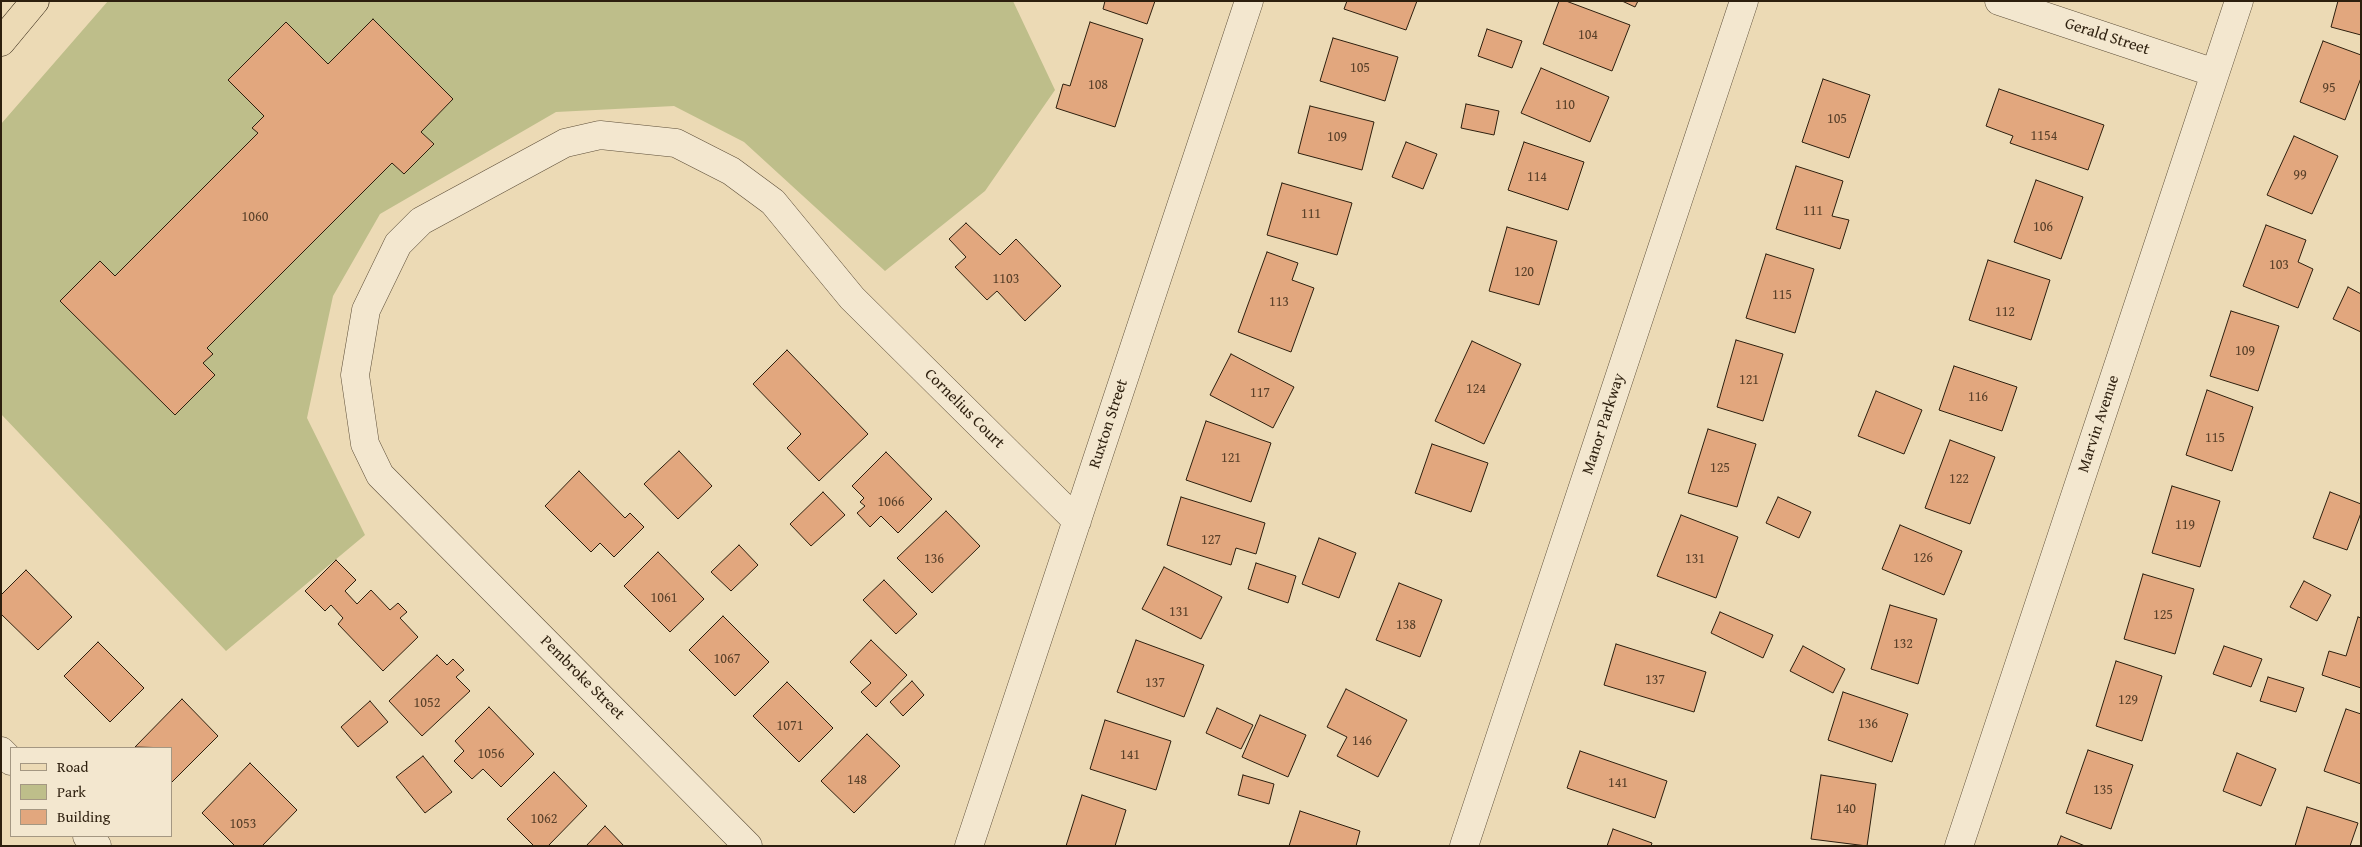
<!DOCTYPE html>
<style>
body{margin:0}
#map{position:relative;width:2362px;height:847px;overflow:hidden;background:#ecdab5;font-family:"Gentium Book Plus",serif}
canvas{display:block}
.frame{position:absolute;inset:0;border:2px solid #2d1f0e;pointer-events:none}
.legend{position:absolute;left:10px;top:747px;width:162px;height:90px;box-sizing:border-box;background:#f3e7cf;border:1px solid #a49782;margin:0;padding:6px 9px;list-style:none;font-size:15px;color:#2d1f0e}
.legend li{display:flex;align-items:center;gap:10px;height:25px}
.legend b{width:25px;border:1px solid #a49782}
</style>
<div id="map">
<canvas width="2362" height="847"></canvas>
<div class="frame"></div>
<ul class="legend">
<li><b style="height:6px;background:#ecdab5"></b>Road</li>
<li><b style="height:14px;background:#bebe8a"></b>Park</li>
<li><b style="height:14px;background:#e2a77e"></b>Building</li>
</ul>
</div>
<script>
const c = document.querySelector('canvas').getContext('2d');
c.lineJoin = 'round';
function fillPath(path, color) {
  c.fillStyle = color;
  c.fill(path, 'evenodd');
}
function shape(rows) {
  const path = new Path2D();
  for (const r of rows) {
    path.moveTo(r[0], r[1]);
    for (let i = 2; i < r.length; i += 2) path.lineTo(r[i], r[i + 1]);
  }
  return path;
}
function strokePath(path, color, width, dash) {
  c.strokeStyle = color;
  c.lineWidth = width;
  c.lineCap = dash ? 'butt' : 'round';
  c.setLineDash(dash || []);
  c.stroke(path);
}
function write(font, color, halo, rows, align = 'center') {
  c.font = font + ' "Gentium Book Plus",serif';
  c.lineWidth = 4;
  c.setLineDash([]);
  c.textBaseline = 'middle';
  c.strokeStyle = halo;
  c.fillStyle = color;
  for (const [text, x, y, turn = 0] of rows) {
    c.save();
    c.translate(x, y);
    c.rotate((+turn || 0) * Math.PI / 180);
    c.textAlign = isNaN(turn) ? turn : align;
    if (halo) c.strokeText(text, 0, 0);
    c.fillText(text, 0, 0);
    c.restore();
  }
}
const green = shape([
 [108,1,1013,1,1055,90,985,191,885,271,744,142,674,106,556,112,380,214,333,296,307,418,365,535,226,651,1,414,1,124]
]);
const building = shape([
 [1105,1,1155,1,1147,24,1103,9,1105,1],
 [1347,1,1417,1,1406,30,1344,9,1347,1],
 [1559,1,1566,1,1630,25,1612,71,1543,44,1559,1],
 [1622,1,1638,1,1635,7,1622,1],
 [2338,1,2361,1,2361,35,2331,27,2338,1],
 [373,19,453,99,421,132,434,144,404,174,392,163,207,348,213,354,203,363,215,375,175,415,60,301,100,261,115,276,258,133,252,128,264,116,228,80,286,22,328,64,373,19],
 [1090,22,1143,39,1115,127,1056,108,1063,84,1070,86,1090,22],
 [1487,29,1522,41,1512,68,1478,56,1487,29],
 [1333,38,1398,57,1385,101,1320,81,1333,38],
 [2323,41,2361,55,2361,78,2345,120,2300,102,2323,41],
 [1541,68,1609,97,1590,142,1521,113,1541,68],
 [1823,79,1870,95,1849,158,1802,142,1823,79],
 [1999,89,2104,125,2088,170,2010,143,2013,136,1986,126,1999,89],
 [1466,104,1499,111,1494,135,1461,128,1466,104],
 [1310,106,1374,122,1362,170,1298,153,1310,106],
 [2294,136,2338,156,2312,214,2267,195,2294,136],
 [1406,142,1437,154,1423,189,1392,177,1406,142],
 [1524,142,1584,162,1568,210,1508,190,1524,142],
 [1796,166,1843,181,1832,216,1849,220,1840,249,1776,229,1796,166],
 [2036,180,2083,197,2061,259,2014,242,2036,180],
 [1282,183,1352,203,1337,255,1267,235,1282,183],
 [966,223,1000,255,1016,239,1061,286,1025,321,997,291,987,300,955,267,966,257,949,239,966,223],
 [2266,225,2306,240,2298,262,2313,269,2298,308,2243,286,2266,225],
 [1507,227,1557,241,1539,305,1489,291,1507,227],
 [1267,252,1298,263,1292,280,1314,288,1291,352,1238,332,1267,252],
 [1766,254,1814,269,1795,333,1746,318,1766,254],
 [1988,260,2050,280,2031,340,1969,320,1988,260],
 [2348,287,2361,294,2361,332,2333,319,2348,287],
 [2231,311,2279,326,2258,391,2210,376,2231,311],
 [1736,340,1783,354,1763,421,1717,407,1736,340],
 [1472,341,1521,364,1484,444,1435,421,1472,341],
 [787,350,868,434,819,481,787,448,801,434,753,384,787,350],
 [1231,354,1294,387,1273,428,1210,395,1231,354],
 [1954,366,2017,387,2002,431,1939,410,1954,366],
 [2207,390,2253,407,2232,471,2186,455,2207,390],
 [1876,391,1922,410,1904,454,1858,436,1876,391],
 [1206,421,1271,443,1251,502,1186,480,1206,421],
 [1708,429,1756,444,1737,507,1688,493,1708,429],
 [1950,440,1995,457,1970,524,1925,508,1950,440],
 [1432,444,1488,463,1471,512,1415,493,1432,444],
 [679,451,712,486,678,519,644,484,679,451],
 [886,452,932,499,898,533,881,516,870,527,857,513,865,506,860,502,864,498,852,486,886,452],
 [579,471,625,518,630,513,644,527,614,557,600,543,591,552,545,506,579,471],
 [2172,486,2220,501,2200,567,2152,553,2172,486],
 [823,492,845,515,811,546,790,524,823,492],
 [2330,492,2361,504,2361,513,2347,550,2313,538,2330,492],
 [1181,497,1265,523,1256,554,1236,548,1231,565,1167,545,1181,497],
 [1778,497,1811,512,1799,538,1766,523,1778,497],
 [946,511,980,546,932,593,897,558,946,511],
 [1681,515,1738,537,1716,598,1657,576,1681,515],
 [1900,525,1962,551,1944,595,1882,569,1900,525],
 [1319,538,1356,553,1339,598,1302,584,1319,538],
 [739,545,758,565,731,591,711,572,739,545],
 [658,552,704,599,670,632,624,586,658,552],
 [336,560,356,580,345,591,357,604,371,590,390,610,398,603,407,612,400,618,418,637,383,671,338,624,343,618,331,605,325,611,305,591,336,560],
 [1256,563,1296,576,1288,603,1248,589,1256,563],
 [1164,567,1222,597,1201,639,1142,609,1164,567],
 [26,570,72,617,38,650,1,614,1,595,26,570],
 [2143,574,2194,589,2175,654,2124,639,2143,574],
 [884,580,917,614,896,634,863,600,884,580],
 [2304,581,2331,595,2317,621,2290,607,2304,581],
 [1399,583,1442,600,1420,657,1376,640,1399,583],
 [1890,605,1937,619,1918,684,1871,669,1890,605],
 [1720,612,1773,635,1763,658,1711,633,1720,612],
 [723,616,769,662,735,696,689,650,723,616],
 [2358,617,2361,618,2361,688,2322,675,2329,651,2346,656,2358,617],
 [871,640,907,675,876,707,861,692,871,683,850,662,871,640],
 [1136,640,1204,665,1184,717,1117,692,1136,640],
 [98,642,144,688,110,722,64,676,98,642],
 [1616,644,1706,672,1694,712,1604,685,1616,644],
 [1803,646,1845,669,1833,693,1790,671,1803,646],
 [2224,646,2262,659,2251,687,2213,674,2224,646],
 [437,655,447,665,453,659,464,670,456,677,470,691,422,736,389,701,437,655],
 [2116,661,2162,676,2142,741,2096,726,2116,661],
 [2268,677,2304,688,2296,712,2260,701,2268,677],
 [912,681,924,695,903,716,890,702,912,681],
 [787,682,833,728,799,762,753,716,787,682],
 [1346,689,1407,720,1378,777,1337,756,1347,737,1327,727,1346,689],
 [1843,692,1908,714,1892,762,1828,740,1843,692],
 [182,699,218,736,171,783,171,748,135,747,182,699],
 [370,701,388,722,358,747,341,727,370,701],
 [489,707,534,754,501,787,483,769,472,779,454,761,464,751,455,741,489,707],
 [1217,708,1253,725,1241,749,1206,733,1217,708],
 [2346,709,2361,714,2361,784,2324,771,2346,709],
 [1260,715,1306,735,1288,777,1242,757,1260,715],
 [1105,720,1171,741,1156,790,1090,769,1105,720],
 [867,734,900,766,854,813,821,781,867,734],
 [2088,750,2133,765,2111,829,2066,813,2088,750],
 [1580,751,1667,781,1655,818,1567,788,1580,751],
 [2237,753,2276,769,2261,806,2223,791,2237,753],
 [423,756,452,792,425,813,396,777,423,756],
 [250,763,297,810,262,846,235,846,202,813,250,763],
 [554,772,587,806,548,846,534,846,507,819,554,772],
 [1243,775,1274,784,1269,804,1238,795,1243,775],
 [1821,775,1876,784,1867,846,1811,839,1821,775],
 [1082,795,1126,810,1115,846,1066,846,1082,795],
 [2307,807,2358,823,2350,846,2295,846,2307,807],
 [1300,811,1360,831,1356,846,1289,846,1300,811],
 [605,826,624,846,586,846,605,826],
 [1613,829,1652,843,1651,846,1607,846,1613,829],
 [2061,836,2085,846,2057,846,2061,836]
]);
const minor = shape([
 [1999,1,2215,73],
 [1,751,11,761],
 [87,836,97,846],
 [748,846,380,475,365,444,355,375,366,310,398,244,421,221,565,143,600,135,676,143,731,171,773,202,852,298,1077,521],
 [969,846,1249,1],
 [1464,846,1744,1],
 [1959,846,2239,1]
]);
const major = shape([
 [1,42,35,1]
]);
const numberNames = [
 ["104",1588,35],
 ["105",1360,68],
 ["108",1098,85],
 ["95",2329,88],
 ["110",1565,105],
 ["105",1837,119],
 ["1154",2044,136],
 ["109",1337,137],
 ["99",2300,175],
 ["114",1537,177],
 ["111",1813,211],
 ["111",1311,214],
 ["1060",255,217],
 ["106",2043,227],
 ["103",2279,265],
 ["120",1524,272],
 ["1103",1006,279],
 ["115",1782,295],
 ["113",1279,302],
 ["112",2005,312],
 ["109",2245,351],
 ["121",1749,380],
 ["124",1476,389],
 ["117",1260,393],
 ["116",1978,397],
 ["115",2215,438],
 ["121",1231,458],
 ["125",1720,468],
 ["122",1959,479],
 ["1066",891,502],
 ["119",2185,525],
 ["127",1211,540],
 ["126",1923,558],
 ["136",934,559],
 ["131",1695,559],
 ["1061",664,598],
 ["131",1179,612],
 ["125",2163,615],
 ["138",1406,625],
 ["132",1903,644],
 ["1067",727,659],
 ["137",1655,680],
 ["137",1155,683],
 ["129",2128,700],
 ["1052",427,703],
 ["136",1868,724],
 ["1071",790,726],
 ["146",1362,741],
 ["1056",491,754],
 ["141",1130,755],
 ["148",857,780],
 ["141",1618,783],
 ["135",2103,790],
 ["140",1846,809],
 ["1062",544,819],
 ["1053",243,824]
];
const streetNames = [
 ["Gerald Street",2107,37,18],
 ["Cornelius Court",964,409,45],
 ["Ruxton Street",1109,424,-72],
 ["Manor Parkway",1604,424,-72],
 ["Marvin Avenue",2099,424,-72],
 ["Pembroke Street",582,678,45]
];
fillPath(green, '#bebe8a');
fillPath(building, '#e2a77e');
strokePath(building, '#2d1f0e', 1);
strokePath(minor, '#5d4e38', 29);
strokePath(major, '#2d1f0e', 29);
strokePath(minor, '#f3e7cf', 28);
strokePath(major, '#ecdab5', 28);
write('14px', '#5a412a', null, numberNames);
write('16px', '#2d1f0e', '#f3e7cf', streetNames);
</script>
